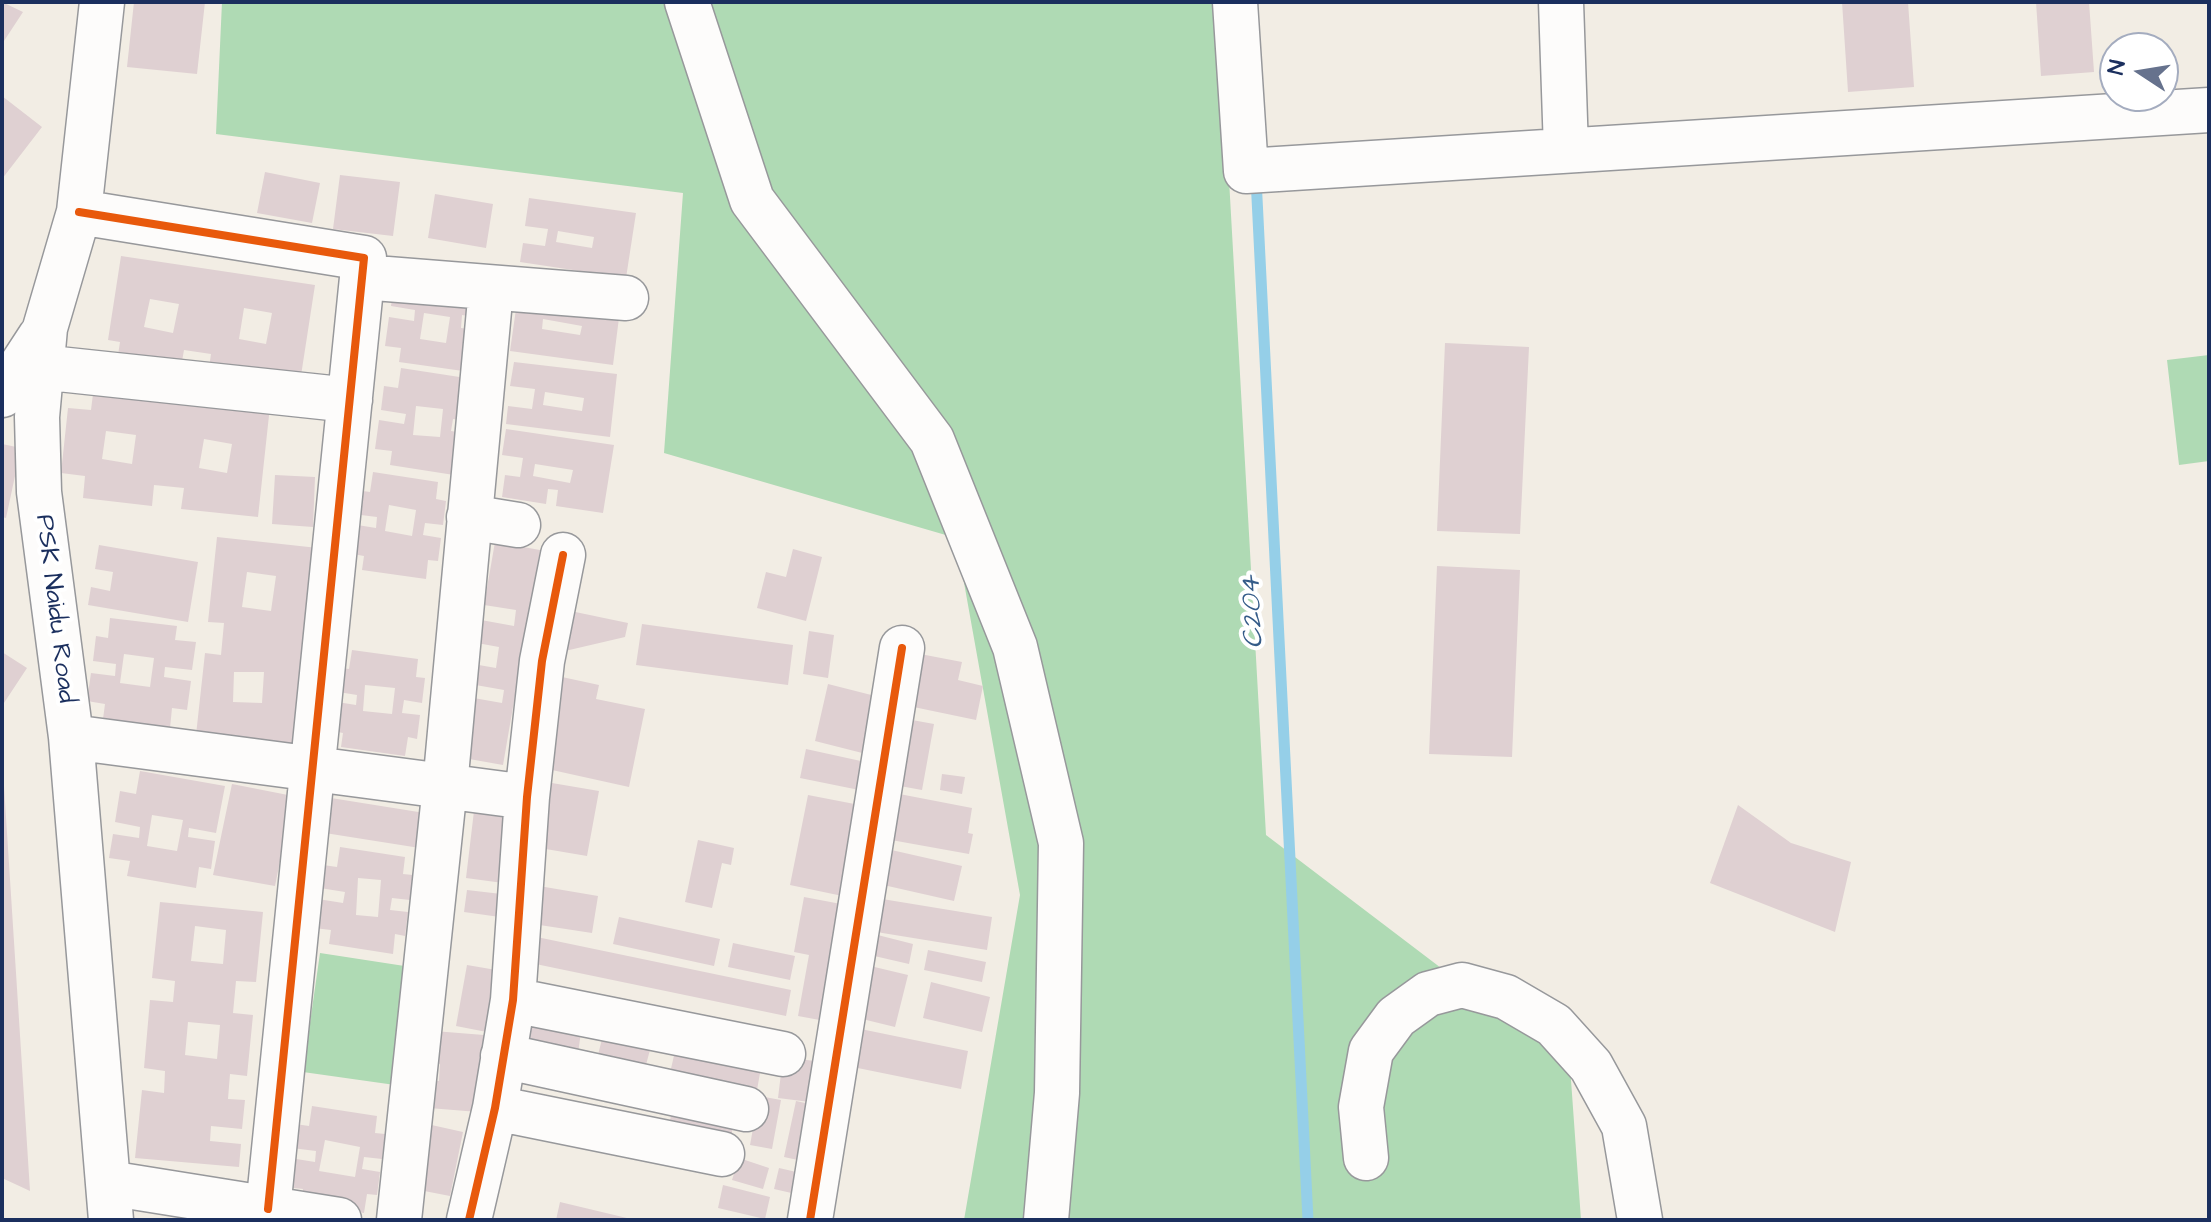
<!DOCTYPE html>
<style>
body{margin:0}
#map{position:relative;width:2211px;height:1222px;overflow:hidden;background:#f2ede4;font-family:"Architects Daughter",sans-serif}
canvas{display:block}
.frame{position:absolute;inset:0;border:4px solid #1b2f5e;pointer-events:none}
.north{position:absolute;left:2099px;top:32px;width:80px;height:80px;box-sizing:border-box;background:#fff;border:2px solid #a4acbf;border-radius:50%;rotate:282deg;font-size:22px;font-weight:700;line-height:32px;text-align:center;color:#1b2f5e}
.north::after{content:'';display:block;margin:auto;width:28px;height:36px;background:#66728d;clip-path:polygon(50% 0,100% 100%,50% 72%,0 100%)}
</style>
<div id="map">
<canvas width="2211" height="1222"></canvas>
<div class="frame"></div>
<div class="north">N</div>
</div>
<script>
const c = document.querySelector('canvas').getContext('2d');
c.lineJoin = 'round';
function fillPath(path, color) {
  c.fillStyle = color;
  c.fill(path, 'evenodd');
}
function shape(rows) {
  const path = new Path2D();
  for (const r of rows) {
    path.moveTo(r[0], r[1]);
    for (let i = 2; i < r.length; i += 2) path.lineTo(r[i], r[i + 1]);
  }
  return path;
}
function strokePath(path, color, width, dash) {
  c.strokeStyle = color;
  c.lineWidth = width;
  c.lineCap = dash ? 'butt' : 'round';
  c.setLineDash(dash || []);
  c.stroke(path);
}
function write(font, color, halo, rows, align = 'center') {
  c.font = font + ' "Architects Daughter",sans-serif';
  c.lineWidth = 8;
  c.setLineDash([]);
  c.textBaseline = 'middle';
  c.strokeStyle = halo;
  c.fillStyle = color;
  for (const [text, x, y, turn = 0] of rows) {
    c.save();
    c.translate(x, y);
    c.rotate((+turn || 0) * Math.PI / 180);
    c.textAlign = isNaN(turn) ? turn : align;
    if (halo) c.strokeText(text, 0, 0);
    c.fillText(text, 0, 0);
    c.restore();
  }
}
const green = shape([
 [222,2,1219,2,1266,835,1570,1066,1581,1220,964,1220,1020,895,956,538,664,453,683,193,216,134],
 [2209,355,2209,461,2179,465,2167,360],
 [320,953,411,967,395,1085,303,1072]
]);
const stream = shape([
 [1256,178,1308,1220]
]);
const building = shape([
 [2,2,23,12,2,44],
 [134,2,205,2,197,74,127,67],
 [1842,2,1908,2,1914,87,1848,92],
 [2036,2,2089,2,2094,72,2041,76],
 [2,96,42,127,2,179],
 [265,172,320,183,312,223,257,213],
 [340,175,400,182,393,236,333,229],
 [435,194,493,204,486,248,428,238],
 [529,198,636,213,626,278,520,262,523,243,545,246,548,229,525,226],
 [558,231,594,237,592,248,556,242],
 [121,256,315,285,300,382,209,368,211,354,184,350,179,378,116,368,120,342,108,340],
 [150,299,179,304,173,333,144,327],
 [244,308,272,313,266,344,239,339],
 [477,274,480,318,462,315,461,328,478,330,463,371,399,362,401,348,385,346,389,317,414,321,415,310,391,306,394,282],
 [424,313,450,317,446,343,420,339],
 [519,288,621,302,613,365,510,351],
 [543,319,582,326,580,335,542,329],
 [1445,343,1529,347,1520,534,1437,531],
 [514,362,617,374,610,437,506,424,508,406,532,409,535,389,510,386],
 [545,392,584,398,582,411,543,405],
 [401,368,466,378,470,421,453,419,451,431,469,434,454,475,390,465,392,451,375,449,379,420,404,424,406,414,381,410,384,386,398,388],
 [416,406,443,409,440,437,413,435],
 [95,378,271,397,258,517,181,509,184,488,154,485,152,506,83,498,85,476,61,473,68,408,91,410],
 [106,431,136,435,132,464,102,459],
 [204,439,232,444,227,473,199,468],
 [506,429,614,445,603,513,556,506,558,490,548,489,546,504,502,497,505,475,520,477,523,458,502,455],
 [535,464,573,470,570,483,533,476],
 [2,444,21,448,6,518,2,517],
 [373,472,438,482,436,499,446,501,443,525,425,523,423,535,441,538,438,561,428,560,426,579,362,570,364,556,347,553,351,524,376,528,377,517,353,514,356,490,370,492],
 [389,505,416,510,412,536,385,531],
 [275,475,315,477,313,527,272,524],
 [217,537,318,548,297,745,196,735,205,653,221,655,224,623,208,622],
 [247,572,276,576,271,611,242,607],
 [234,672,264,672,262,703,233,702],
 [495,542,540,550,503,765,458,757,468,697,502,703,504,690,470,684,473,664,496,668,499,647,477,643,481,620,514,626,516,610,484,605],
 [99,545,198,562,188,622,88,605,91,587,110,591,113,572,95,569],
 [793,549,822,557,806,621,757,608,766,572,786,577],
 [1437,566,1520,570,1512,757,1429,754],
 [561,609,628,623,625,637,565,651],
 [110,618,177,626,175,640,196,642,192,670,165,667,164,677,191,681,187,710,172,708,170,728,103,719,105,704,87,701,91,673,115,676,116,664,93,661,96,636,108,638],
 [124,654,154,658,150,687,120,683],
 [642,624,793,645,788,685,636,665],
 [809,631,834,635,828,678,803,674],
 [352,650,418,659,416,677,425,678,422,703,404,700,402,713,420,715,417,739,408,737,405,756,341,747,343,733,327,730,331,701,356,705,357,695,332,691,335,667,349,669],
 [365,685,395,688,392,714,363,711],
 [2,652,27,668,2,706],
 [915,653,962,662,958,680,983,686,976,720,904,705],
 [562,677,599,685,596,699,645,709,629,787,543,768],
 [828,684,891,700,878,757,815,741],
 [901,718,934,724,922,790,889,784],
 [806,749,879,765,874,793,800,778],
 [140,771,225,786,216,833,189,828,188,837,215,841,211,869,199,867,196,888,127,876,130,861,109,858,113,834,139,838,140,827,115,822,120,791,136,794],
 [152,815,183,820,177,851,147,846],
 [942,774,965,777,962,794,940,790],
 [546,782,599,791,587,856,534,847],
 [232,784,293,796,275,886,213,875],
 [2,786,4,786,30,1191,2,1178],
 [889,792,972,808,968,833,973,834,969,854,880,838],
 [808,795,870,807,852,898,790,885],
 [331,798,431,814,426,849,325,833],
 [1738,805,1791,843,1851,862,1835,932,1710,883],
 [474,811,511,815,503,883,466,878],
 [698,840,734,848,731,865,722,863,712,908,685,902],
 [340,847,405,857,403,874,413,875,410,900,392,898,390,910,408,912,405,936,395,934,393,954,329,944,331,930,314,928,318,899,343,903,345,892,320,888,323,865,337,867],
 [358,878,381,880,378,917,356,915],
 [887,849,962,866,954,901,879,884],
 [539,886,598,896,592,933,533,924],
 [467,890,510,895,507,918,464,912],
 [804,897,857,907,836,1023,798,1016,809,955,794,952],
 [870,897,992,917,987,950,864,930],
 [160,902,263,912,256,982,236,981,233,1013,253,1015,247,1076,230,1074,228,1099,245,1100,242,1129,211,1126,210,1141,241,1144,239,1167,135,1158,142,1090,164,1093,165,1071,144,1068,150,1000,173,1002,175,981,152,978],
 [195,926,226,930,223,964,191,961],
 [188,1022,220,1025,217,1059,185,1055],
 [619,917,720,939,714,966,613,944],
 [862,931,913,944,909,964,857,952],
 [532,936,791,990,786,1016,526,962],
 [733,943,795,956,790,980,728,967],
 [928,950,986,962,982,982,924,970],
 [862,964,908,975,895,1027,850,1016],
 [467,965,508,972,497,1034,456,1026],
 [931,982,990,997,982,1032,923,1018],
 [524,1010,583,1018,578,1053,519,1045],
 [606,1023,654,1035,643,1076,596,1063],
 [846,1026,968,1051,961,1089,838,1064],
 [434,1031,484,1035,478,1112,429,1108,431,1080,439,1081,440,1064,432,1063],
 [678,1038,763,1056,757,1090,670,1073],
 [783,1057,831,1063,826,1104,778,1098],
 [759,1096,781,1100,772,1149,750,1145],
 [675,1099,736,1112,729,1146,667,1133],
 [796,1101,819,1106,807,1162,784,1157],
 [312,1106,377,1116,375,1133,385,1134,382,1159,364,1157,362,1169,380,1172,377,1195,367,1194,364,1213,301,1203,303,1189,286,1187,290,1158,315,1162,316,1151,292,1148,295,1124,309,1126],
 [325,1140,360,1147,355,1177,319,1171],
 [427,1124,463,1132,450,1196,414,1189],
 [739,1158,769,1168,763,1189,732,1180],
 [779,1168,814,1176,809,1197,774,1189],
 [723,1185,770,1197,765,1219,718,1208],
 [560,1202,631,1219,631,1220,556,1220]
]);
const minor = shape([
 [102,2,79,212,45,328,37,417,39,492,71,737,111,1220],
 [687,2,752,200,932,440,1015,647,1061,843,1057,1093,1046,1220],
 [1235,2,1246,171,2209,110],
 [1561,2,1566,150],
 [79,212,364,258,268,1209],
 [362,277,626,298],
 [40,367,350,400],
 [2,395,40,337],
 [469,517,518,525],
 [71,737,527,797],
 [513,1000,783,1054],
 [503,1056,746,1109],
 [495,1108,722,1154],
 [1366,1158,1361,1107,1371,1051,1396,1017,1428,994,1462,985,1506,997,1554,1025,1591,1066,1624,1126,1640,1220],
 [108,1183,339,1220],
 [399,1220,445,786,491,289],
 [469,1220,495,1108,513,1000,527,797,542,661,563,555],
 [810,1220,902,648]
]);
const cycleway = shape([
 [79,212,364,258,268,1209],
 [469,1220,495,1108,513,1000,527,797,542,661,563,555],
 [810,1220,902,648]
]);
const streetNames = [
 ["PSK Naidu Road",54,609,83]
];
const waterNames = [
 ["C204",1254,612,-93]
];
fillPath(green, '#afdab4');
strokePath(stream, '#95cfe8', 11);
fillPath(building, '#dfd0d2');
strokePath(minor, '#97989b', 47);
strokePath(minor, '#fdfcfb', 44);
strokePath(cycleway, '#e8590c', 8);
write('26px', '#1b2f5e', '#fff', streetNames);
write('italic 28px', '#345b88', '#fff', waterNames);
</script>
